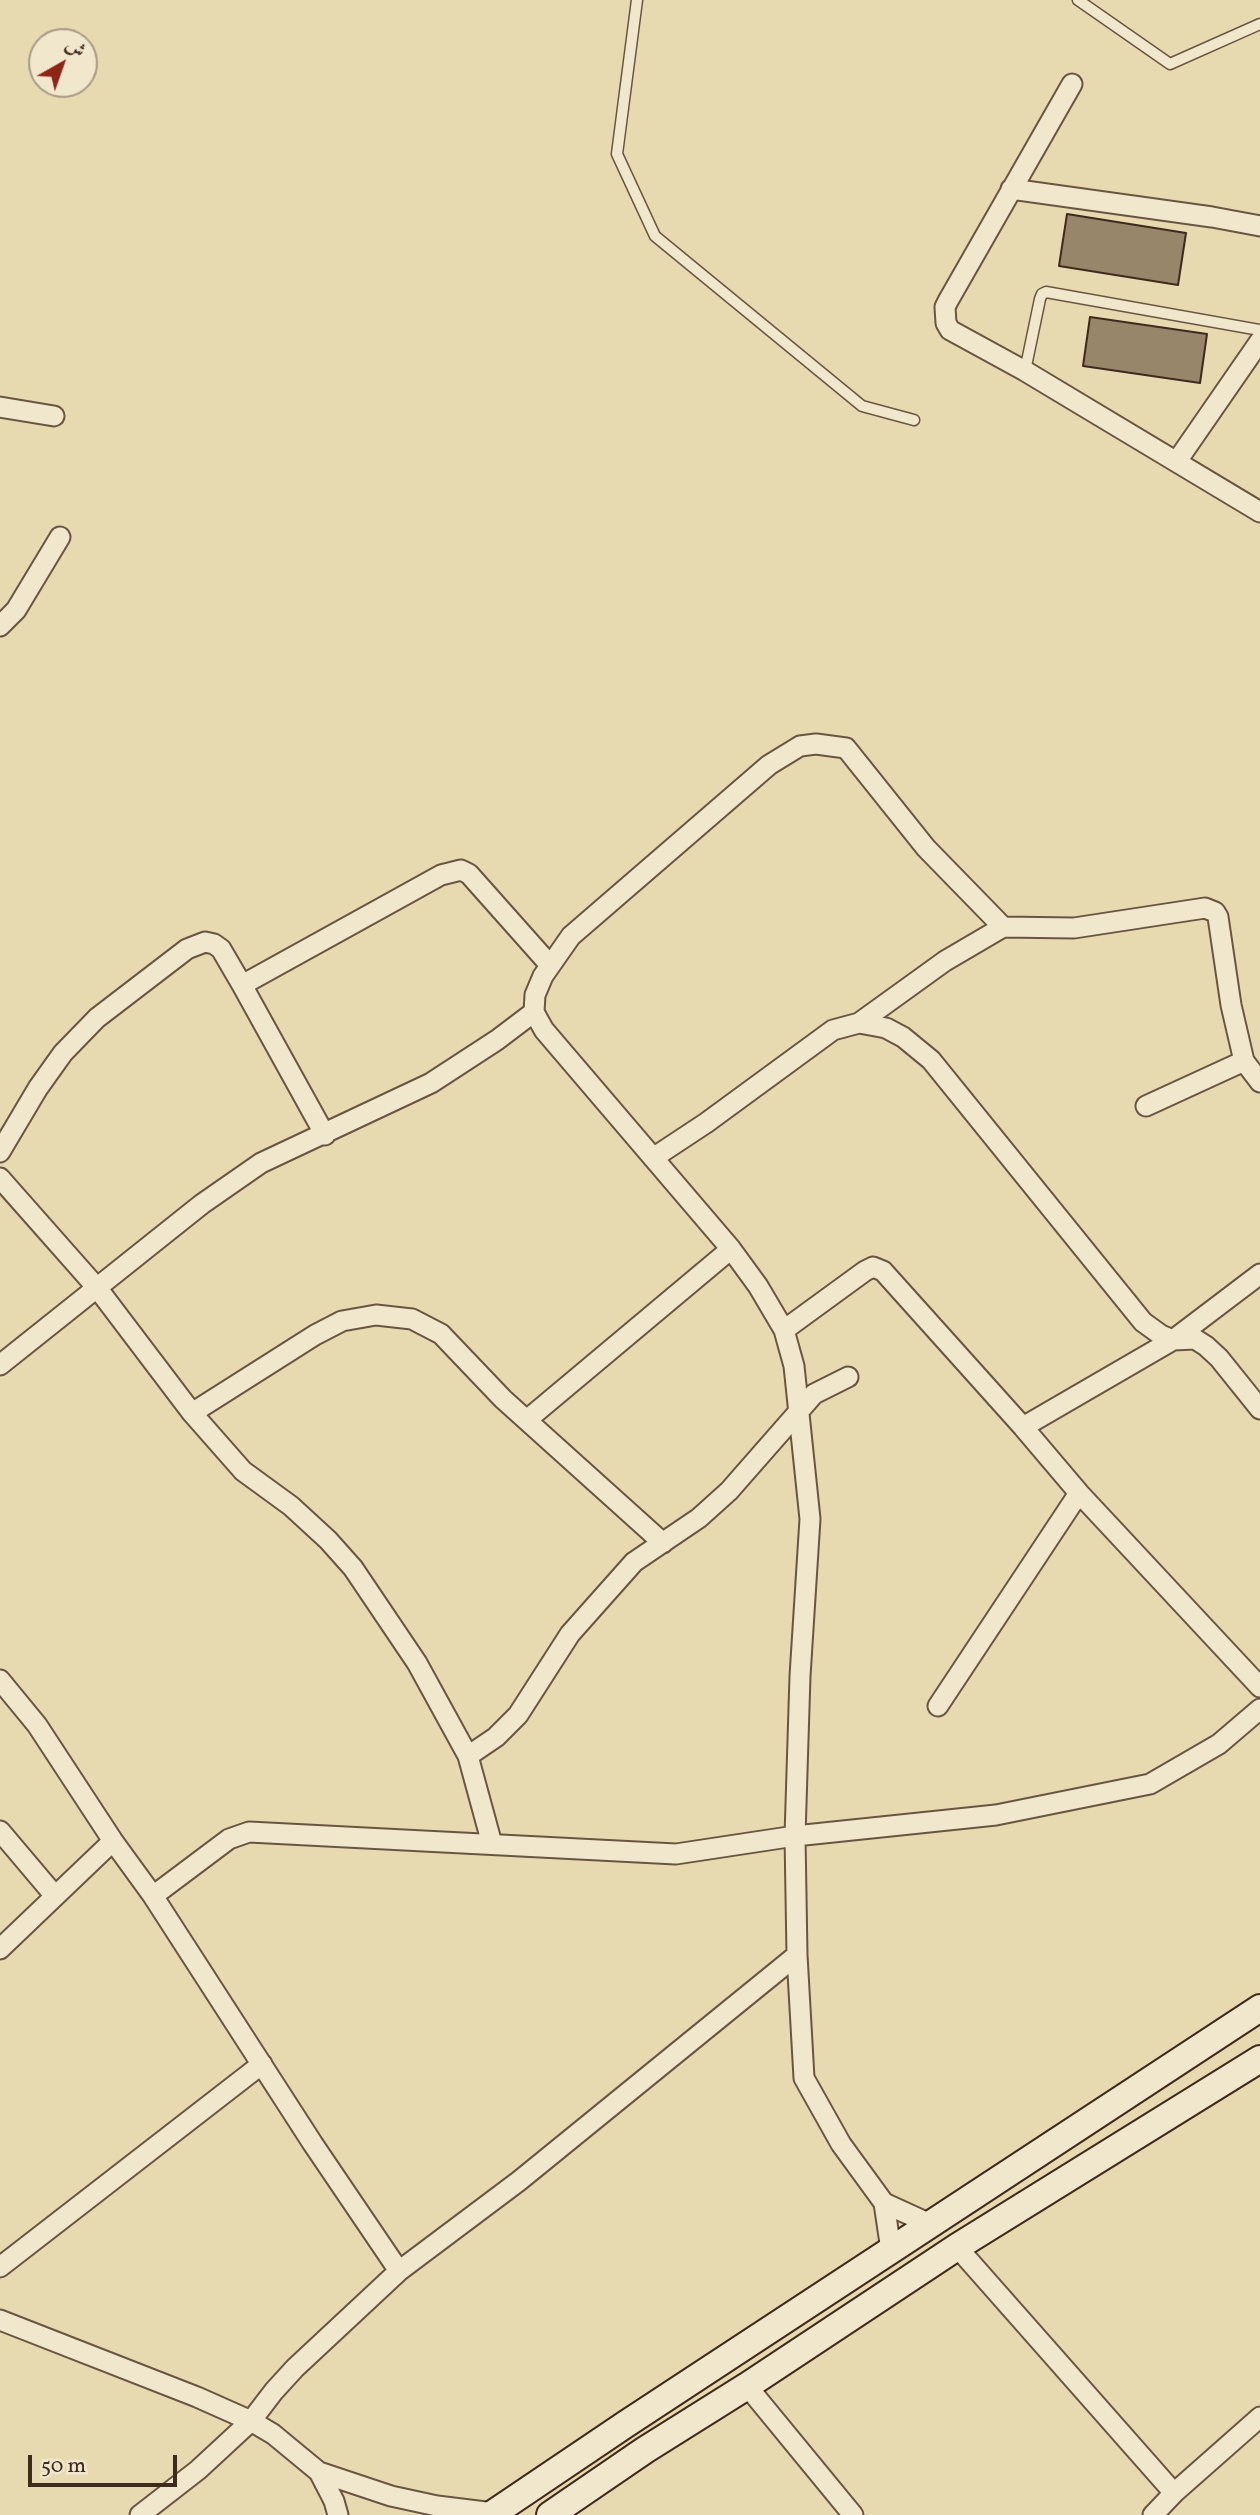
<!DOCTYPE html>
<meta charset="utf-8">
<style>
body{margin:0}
#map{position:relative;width:1260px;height:2515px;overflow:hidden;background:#e8dab0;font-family:Vollkorn,Amiri,serif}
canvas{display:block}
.north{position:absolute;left:28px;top:28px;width:70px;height:70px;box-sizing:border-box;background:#f0e7cc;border:2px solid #a99b86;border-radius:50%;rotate:40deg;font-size:19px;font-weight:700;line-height:28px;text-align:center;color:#3f2a1e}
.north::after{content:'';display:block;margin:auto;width:24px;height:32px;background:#8f2418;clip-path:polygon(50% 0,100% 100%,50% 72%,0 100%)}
.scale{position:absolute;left:28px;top:2455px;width:149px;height:32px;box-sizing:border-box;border:4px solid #3f2a1e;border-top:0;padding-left:9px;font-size:21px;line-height:24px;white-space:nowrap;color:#3f2a1e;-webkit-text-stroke:5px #f0e7cc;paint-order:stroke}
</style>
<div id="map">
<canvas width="1260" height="2515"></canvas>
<div class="north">ش</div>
<div class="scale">50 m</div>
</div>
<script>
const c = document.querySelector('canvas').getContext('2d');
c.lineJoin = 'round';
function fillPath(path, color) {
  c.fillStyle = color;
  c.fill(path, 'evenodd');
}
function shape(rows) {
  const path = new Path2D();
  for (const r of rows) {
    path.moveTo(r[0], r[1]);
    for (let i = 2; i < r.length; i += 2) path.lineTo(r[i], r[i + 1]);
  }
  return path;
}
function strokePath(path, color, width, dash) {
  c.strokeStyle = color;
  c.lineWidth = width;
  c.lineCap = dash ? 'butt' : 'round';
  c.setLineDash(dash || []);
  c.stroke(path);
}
const building = shape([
 [1067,214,1186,233,1178,285,1059,266,1067,214],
 [1090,317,1207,334,1200,383,1083,366,1090,317]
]);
const service = shape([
 [637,0,617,154,655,236,862,406,914,420],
 [1078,0,1170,64,1260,24],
 [1025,371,1040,299,1042,294,1046,292,1260,330]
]);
const minor = shape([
 [1072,84,948,301,945,307,946,323,950,330,1025,371,1260,512],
 [1011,189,1212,217,1260,226],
 [0,407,54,416],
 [1177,461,1260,341],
 [0,626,16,610,60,537],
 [534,1012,535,995,543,976,571,936,769,765,800,746,816,744,846,748,926,848,1003,927],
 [859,1023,945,961,1003,927,1074,928,1205,908,1215,912,1218,917,1231,1005,1244,1061,1260,1082],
 [1146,1106,1244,1061],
 [325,1135,242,985,441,875,461,870,469,874,549,964],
 [0,1152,38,1088,63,1053,97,1018,187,949,205,942,214,944,221,949,242,985],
 [653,1158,706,1123,833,1030,859,1023,886,1028,903,1037,931,1060,1143,1322,1161,1335,1173,1340,1195,1339,1206,1346,1219,1358,1260,1409],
 [0,1178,98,1289,192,1413,243,1471,291,1506,328,1540,353,1568,417,1663,468,1756,496,1737,518,1715,570,1634,634,1562,699,1518,729,1491,814,1394,848,1377],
 [784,1330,865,1271,873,1267,883,1271,1023,1427,1079,1493,1260,1687],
 [0,1365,202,1204,261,1163,431,1083,497,1040,534,1012,544,1030,731,1249,758,1286,784,1330,794,1366,810,1519,800,1676,795,1836,797,1955,804,2078,841,2144,884,2203,891,2250],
 [192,1413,315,1335,342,1321,376,1315,412,1319,441,1334,503,1399,663,1543],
 [528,1419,731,1249],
 [1023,1427,1173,1340,1260,1274],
 [0,1680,37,1725,113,1841,153,1896,313,2144,399,2271,295,2368,274,2391,251,2421,273,2434,319,2472,334,2501,338,2515],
 [938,1706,1079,1493],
 [468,1756,492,1844],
 [0,1831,55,1896],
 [153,1896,229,1839,249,1832,676,1854,795,1836,996,1815,1150,1784,1219,1744,1260,1709],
 [0,1949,113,1841],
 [884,2203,930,2224],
 [957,2247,1174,2493],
 [0,2267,262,2064],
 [399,2271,519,2181,797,1955],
 [0,2320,197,2397,251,2421,198,2470,140,2515],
 [747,2386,853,2515],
 [319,2472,391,2496,437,2506,494,2513],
 [1153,2515,1174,2493,1260,2417]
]);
const secondary = shape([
 [491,2515,626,2424,1260,2008],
 [550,2515,645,2450,747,2386,957,2247,1260,2059]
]);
fillPath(building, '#97866a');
strokePath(building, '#3f2a1e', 2);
strokePath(service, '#695642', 13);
strokePath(minor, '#695642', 23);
strokePath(secondary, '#3f2a1e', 30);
strokePath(service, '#f0e7cc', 10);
strokePath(minor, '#f0e7cc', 19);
strokePath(secondary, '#f0e7cc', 26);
</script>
